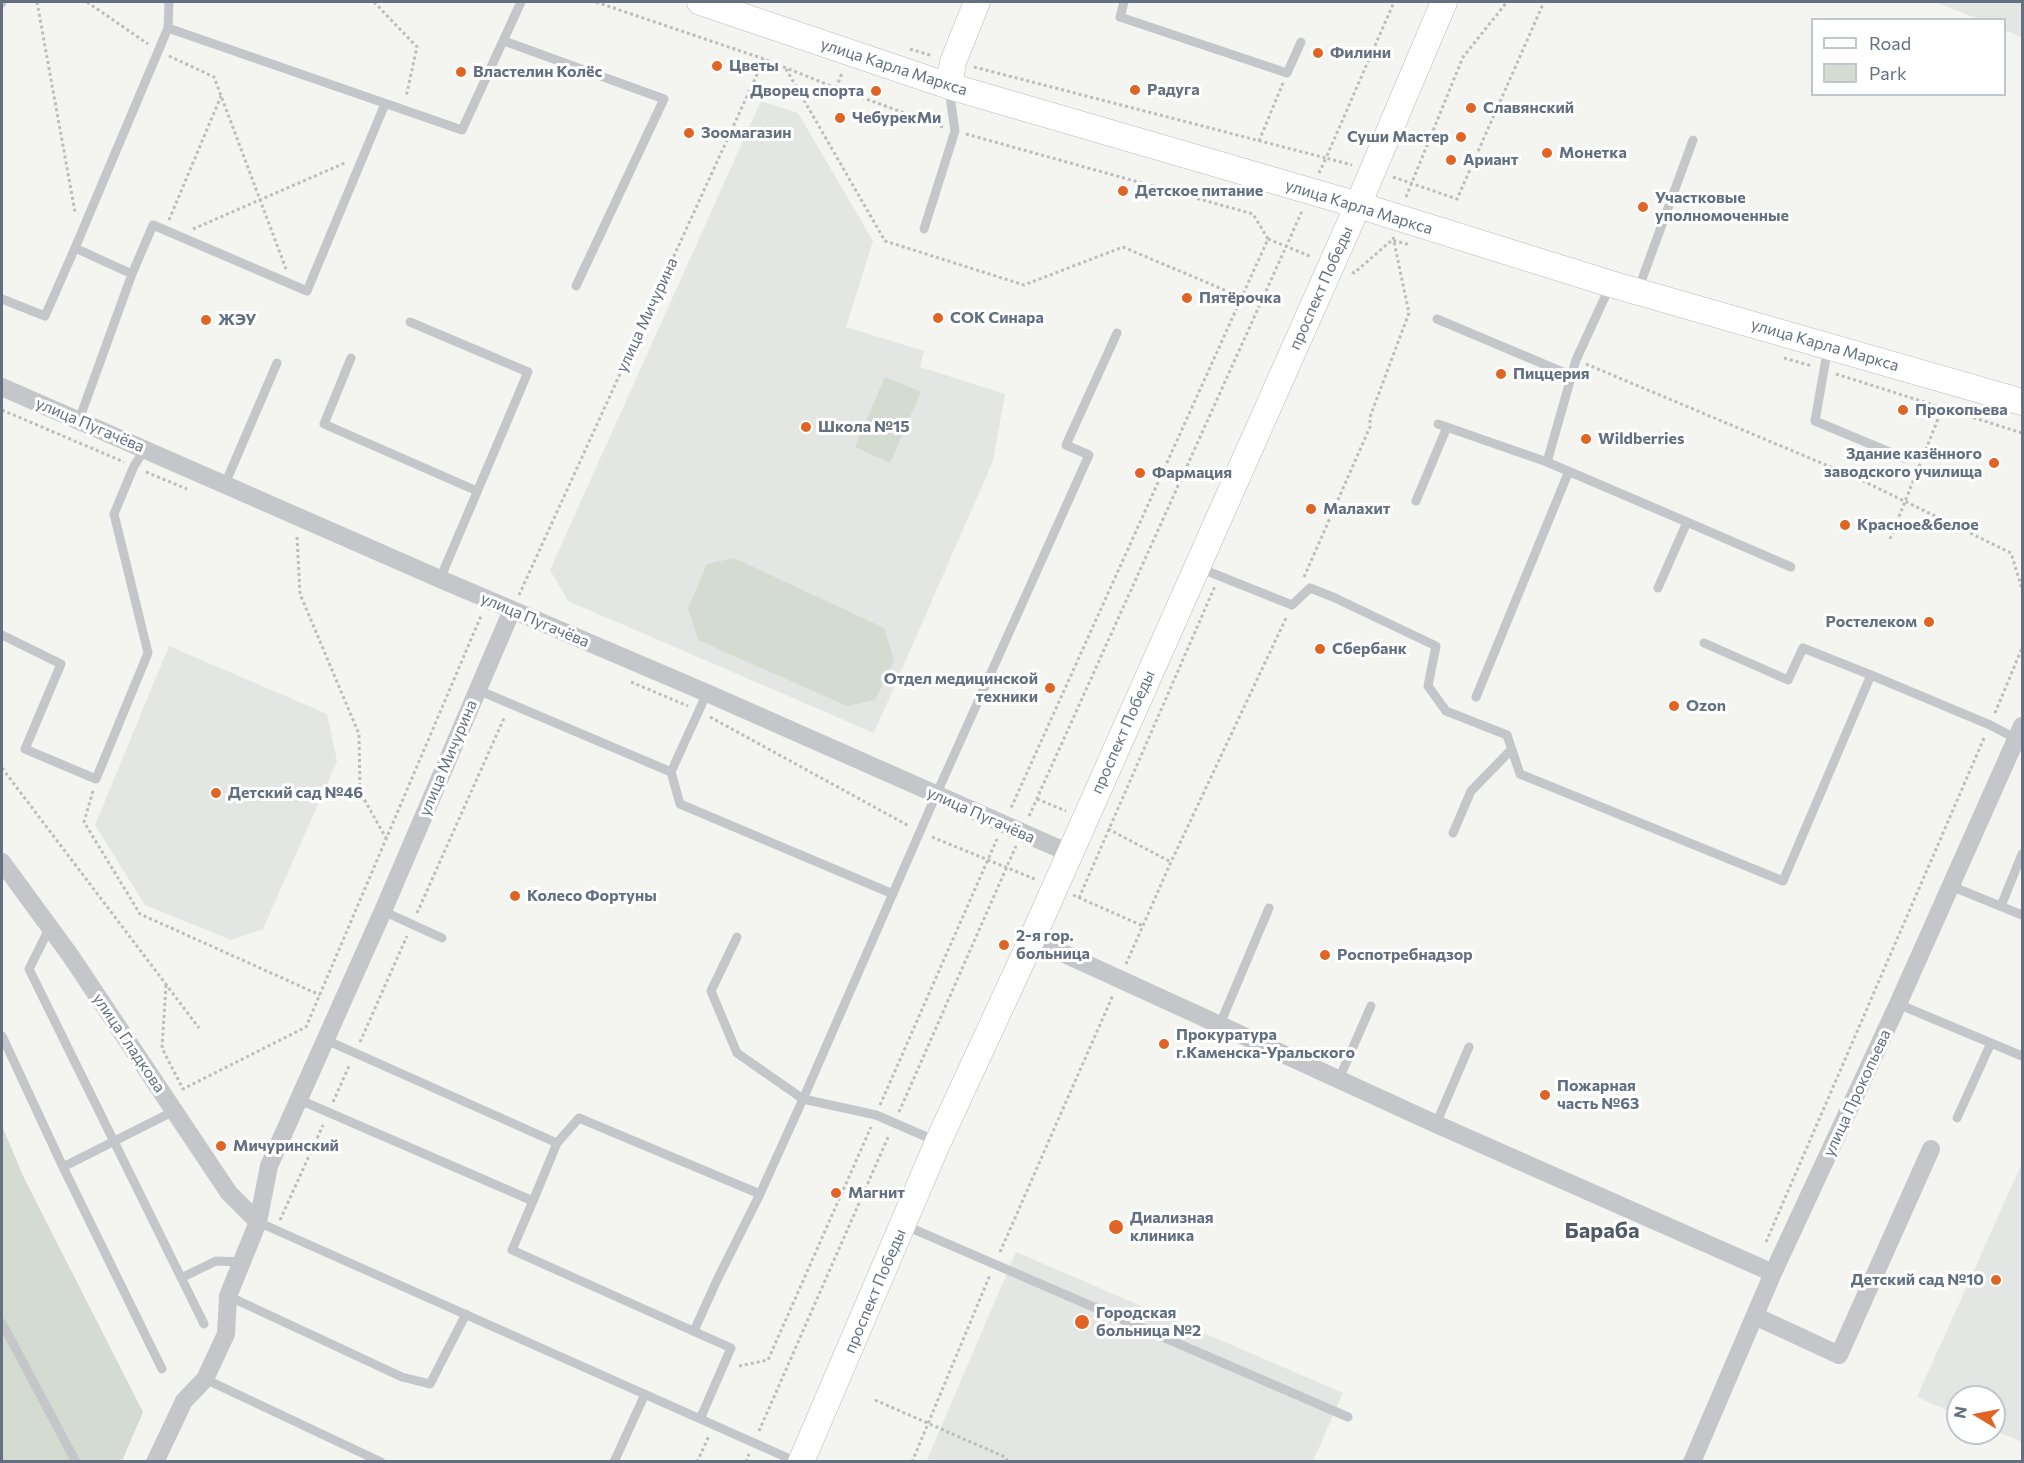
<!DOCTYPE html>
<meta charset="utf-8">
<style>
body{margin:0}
#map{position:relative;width:2024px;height:1463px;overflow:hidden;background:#f4f4f0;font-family:Commissioner,sans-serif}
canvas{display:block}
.frame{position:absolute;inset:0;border:3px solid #637081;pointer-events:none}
.legend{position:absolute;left:1811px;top:18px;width:195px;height:78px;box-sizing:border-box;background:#fff;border:2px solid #c1c6cd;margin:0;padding:8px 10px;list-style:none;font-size:18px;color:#637081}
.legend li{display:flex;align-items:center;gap:12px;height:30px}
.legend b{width:30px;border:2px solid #c1c6cd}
.north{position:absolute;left:1946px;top:1385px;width:60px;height:60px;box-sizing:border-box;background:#fff;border:2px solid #c1c6cd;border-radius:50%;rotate:280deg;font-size:16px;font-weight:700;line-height:24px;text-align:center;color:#637081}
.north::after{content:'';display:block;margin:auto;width:21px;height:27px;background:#e06424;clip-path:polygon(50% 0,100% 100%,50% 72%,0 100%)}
</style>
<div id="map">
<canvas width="2024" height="1463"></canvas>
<div class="frame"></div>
<ul class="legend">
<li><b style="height:8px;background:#fff"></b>Road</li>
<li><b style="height:16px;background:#d4dbd1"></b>Park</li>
</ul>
<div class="north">N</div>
</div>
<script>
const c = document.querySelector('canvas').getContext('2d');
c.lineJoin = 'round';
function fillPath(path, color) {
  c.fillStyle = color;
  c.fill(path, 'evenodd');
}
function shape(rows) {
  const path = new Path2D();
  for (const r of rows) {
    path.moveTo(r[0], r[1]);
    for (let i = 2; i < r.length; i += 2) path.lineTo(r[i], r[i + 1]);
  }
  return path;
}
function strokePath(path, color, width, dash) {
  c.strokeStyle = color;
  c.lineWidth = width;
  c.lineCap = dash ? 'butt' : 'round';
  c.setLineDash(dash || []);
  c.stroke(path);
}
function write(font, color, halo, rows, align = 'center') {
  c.font = font + ' Commissioner,sans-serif';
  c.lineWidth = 6;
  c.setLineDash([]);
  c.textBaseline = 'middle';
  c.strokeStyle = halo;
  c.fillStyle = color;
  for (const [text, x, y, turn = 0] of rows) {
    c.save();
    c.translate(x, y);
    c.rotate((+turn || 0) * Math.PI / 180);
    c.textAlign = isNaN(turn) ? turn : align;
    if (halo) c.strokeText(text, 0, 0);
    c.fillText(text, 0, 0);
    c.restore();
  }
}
const built = shape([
 [1935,2,2022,2,2022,38,2005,30,2004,20,1978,19],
 [761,101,798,113,873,241,846,327,924,351,920,367,1005,394,993,461,874,733,568,601,550,570],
 [169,646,327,714,337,761,263,929,231,940,145,905,95,825],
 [2022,1163,2022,1442,1994,1430,1994,1397,1958,1397,1958,1415,1917,1397],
 [1016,1252,1343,1393,1313,1461,926,1462]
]);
const green = shape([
 [885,377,921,392,890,463,855,447],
 [734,558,884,628,894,660,875,700,847,706,698,640,688,608,707,564],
 [2,1126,24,1178,143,1412,122,1461,2,1461]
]);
const path = shape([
 [37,2,75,212],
 [87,2,148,44],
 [374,2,417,47,406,97],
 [596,2,764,59,836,88,943,127],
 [910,49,933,56],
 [169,56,214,77,286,269],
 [974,67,1326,158,1394,2],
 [786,69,885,241,1024,285,1123,247,1241,297],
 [836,88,842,73],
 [966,134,1253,214,1268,239,1011,808],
 [1259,141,1283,83],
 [1319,173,1326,158,1352,165],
 [1393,177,1457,199,1544,2],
 [1406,197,1463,57,1507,2],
 [169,220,221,96],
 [193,229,347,162],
 [1268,239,1312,257],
 [1352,272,1354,273,1392,240,1410,245],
 [1784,358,1812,366],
 [1586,364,1857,478,2011,553,2022,589],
 [1836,374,2022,433],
 [2,410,124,462],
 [146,472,187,489],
 [297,537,300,594,359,734,360,792,386,838],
 [1890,539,1942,409],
 [1304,577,1370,427,1370,417,1409,313,1393,237],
 [519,595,764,59],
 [631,682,688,706],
 [1995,713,2022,648],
 [710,717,909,826],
 [2,768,199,1028],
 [93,791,84,822,140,914,320,995],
 [1037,799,1066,811],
 [1029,816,1303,209],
 [1108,829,1171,862],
 [932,837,1037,880],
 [1073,895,1143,926],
 [1079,898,1215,586],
 [417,913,505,716],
 [1126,964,1171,862,1287,616],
 [166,985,162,1048,183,1089,306,1027,481,616],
 [360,1042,407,936],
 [333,1102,350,1064],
 [880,1105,997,839],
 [899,1112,1016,846],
 [280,1220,323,1125],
 [1766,1242,1985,736],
 [1000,1252,1113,995],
 [739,1366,768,1360,871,1127],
 [875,1400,1005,1457,1008,1462],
 [759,1431,889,1135],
 [697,1462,709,1436],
 [746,1462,749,1454],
 [912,1462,990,1275]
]);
const lane = shape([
 [169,2,168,28,462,130,521,2],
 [1124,2,1120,17,1287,73,1301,42],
 [2,3,2,2],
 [504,41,664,99,576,286],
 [924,229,955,131,949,89],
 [132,274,153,225,307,291,385,104],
 [1610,286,1576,360,1547,462,1687,522,1658,588],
 [1638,290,1693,140],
 [2,299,45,316,75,248],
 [1437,319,1572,376],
 [410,322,528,372,440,579],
 [1828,347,1815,421,1904,458],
 [351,358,324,424,477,491],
 [79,420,132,274,75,248,168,28],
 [1438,424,1547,462],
 [225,484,277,363],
 [1416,501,1447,427],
 [1687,522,1791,567],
 [1197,567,1292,605,1310,588,1333,597,1436,646,1428,686,1446,711,1507,735,1520,774,1783,881,1871,675,1990,725,2017,739],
 [2,635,61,664,25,749,96,779,148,653,114,514,134,466,145,449],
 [1704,643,1788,680,1803,648,1871,675],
 [478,690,671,772,707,693],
 [1476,697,1569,471],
 [671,772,680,804,893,894],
 [1453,833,1471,791,1512,749],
 [1951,886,2022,915],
 [2001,906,2022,854],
 [383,911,442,938],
 [50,927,29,969,204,1324],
 [1898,1004,2022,1056],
 [1220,1024,1269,908],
 [2,1036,63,1167,162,1369],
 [326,1040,557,1143],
 [1339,1079,1371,1006],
 [300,1100,533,1201,512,1250,731,1348,700,1419],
 [1957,1118,1991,1043],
 [1436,1124,1469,1047],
 [936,1141,876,1115,803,1099,936,795,1089,455,1066,445,1117,333],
 [63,1167,174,1111],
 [533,1201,557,1143,579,1118,760,1194,803,1099,737,1053,711,991,737,937],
 [258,1222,797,1462],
 [904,1225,1348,1417],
 [181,1278,216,1261,242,1262],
 [228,1296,402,1377,430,1384,466,1314],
 [2,1323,76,1462],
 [694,1331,717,1280,760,1194],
 [205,1379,381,1462],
 [614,1462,645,1394]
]);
const street = shape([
 [2,387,440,579,707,693,1069,853],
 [2,862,70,955,229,1193,258,1222],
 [1032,939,1436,1124,1773,1273],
 [1755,1316,1839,1355,1931,1149],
 [155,1462,184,1401,205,1379,226,1334,228,1296,258,1222,269,1166,383,911,512,610],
 [1692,1462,1773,1273,1898,1004,2022,726]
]);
const secondary = shape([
 [700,2,949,86,1358,205,1611,284,2022,402],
 [949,86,953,62,977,2],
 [801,1462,938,1142,1032,939,1358,205,1444,2]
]);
const markers = [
 [1318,53,6,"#e06424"],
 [717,66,6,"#e06424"],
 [461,72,6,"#e06424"],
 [1135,90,6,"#e06424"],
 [876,91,6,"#e06424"],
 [1471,108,6,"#e06424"],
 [840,118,6,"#e06424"],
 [689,133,6,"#e06424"],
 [1461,137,6,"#e06424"],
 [1547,153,6,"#e06424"],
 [1451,160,6,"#e06424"],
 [1123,191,6,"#e06424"],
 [1643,207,6,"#e06424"],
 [1187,298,6,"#e06424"],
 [938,318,6,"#e06424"],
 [206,320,6,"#e06424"],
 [1501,374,6,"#e06424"],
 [1903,410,6,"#e06424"],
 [806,427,6,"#e06424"],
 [1586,439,6,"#e06424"],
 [1994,463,6,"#e06424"],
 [1140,473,6,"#e06424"],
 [1311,509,6,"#e06424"],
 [1845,525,6,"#e06424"],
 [1929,622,6,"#e06424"],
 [1320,649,6,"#e06424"],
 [1050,688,6,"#e06424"],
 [1674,706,6,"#e06424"],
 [216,793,6,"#e06424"],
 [515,896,6,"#e06424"],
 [1004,945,6,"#e06424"],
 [1325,955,6,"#e06424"],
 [1164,1044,6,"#e06424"],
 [1545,1095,6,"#e06424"],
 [221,1146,6,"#e06424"],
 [836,1193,6,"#e06424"],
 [1116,1227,8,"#e06424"],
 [1996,1280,6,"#e06424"],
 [1082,1322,8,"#e06424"]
];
const poiNames = [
 ["Филини",1330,53],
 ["Цветы",729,66],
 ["Властелин Колёс",473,72],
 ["Радуга",1147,90],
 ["Дворец спорта",864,91,"right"],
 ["Славянский",1483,108],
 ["ЧебурекМи",852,118],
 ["Зоомагазин",701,133],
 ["Суши Мастер",1449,137,"right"],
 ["Монетка",1559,153],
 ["Ариант",1463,160],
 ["Детское питание",1135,191],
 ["Участковые",1655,198],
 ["уполномоченные",1655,216],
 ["Пятёрочка",1199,298],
 ["СОК Синара",950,318],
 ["ЖЭУ",218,320],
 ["Пиццерия",1513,374],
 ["Прокопьева",1915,410],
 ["Школа №15",818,427],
 ["Wildberries",1598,439],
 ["Здание казённого",1982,454,"right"],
 ["заводского училища",1982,472,"right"],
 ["Фармация",1152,473],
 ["Малахит",1323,509],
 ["Красное&белое",1857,525],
 ["Ростелеком",1917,622,"right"],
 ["Сбербанк",1332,649],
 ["Отдел медицинской",1038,679,"right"],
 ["техники",1038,697,"right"],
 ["Ozon",1686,706],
 ["Детский сад №46",228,793],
 ["Колесо Фортуны",527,896],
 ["2-я гор.",1016,936],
 ["больница",1016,954],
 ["Роспотребнадзор",1337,955],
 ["Прокуратура",1176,1035],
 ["г.Каменска-Уральского",1176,1053],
 ["Пожарная",1557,1086],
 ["часть №63",1557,1104],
 ["Мичуринский",233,1146],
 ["Магнит",848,1193],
 ["Диализная",1130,1218],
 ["клиника",1130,1236],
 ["Детский сад №10",1984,1280,"right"],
 ["Городская",1096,1313],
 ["больница №2",1096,1331]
];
const streetNames = [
 ["улица Карла Маркса",894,67,18],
 ["улица Карла Маркса",1359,207,17],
 ["проспект Победы",1321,288,-66],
 ["улица Мичурина",647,315,-65],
 ["улица Карла Маркса",1825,345,16],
 ["улица Пугачёва",90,425,23],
 ["улица Пугачёва",535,620,23],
 ["проспект Победы",1123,732,-66],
 ["улица Мичурина",448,758,-67],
 ["улица Пугачёва",981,815,24],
 ["улица Гладкова",129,1043,56],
 ["улица Прокопьева",1857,1093,-65],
 ["проспект Победы",875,1291,-67]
];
const districtNames = [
 ["Бараба",1602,1231]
];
fillPath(built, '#e4e6e4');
fillPath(green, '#d4dbd1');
strokePath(secondary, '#b6b9be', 27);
strokePath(path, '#bbbdbf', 3, [3, 3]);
strokePath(lane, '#c4c6ca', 9);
strokePath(street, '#c4c6ca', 18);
strokePath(secondary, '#fff', 26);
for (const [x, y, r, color] of markers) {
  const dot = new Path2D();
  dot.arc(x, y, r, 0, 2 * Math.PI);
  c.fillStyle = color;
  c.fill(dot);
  strokePath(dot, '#fff', 2);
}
write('bold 16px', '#637081', '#fff', poiNames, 'left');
write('16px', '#637081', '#fff', streetNames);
write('bold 22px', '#515a66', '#fff', districtNames);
</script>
